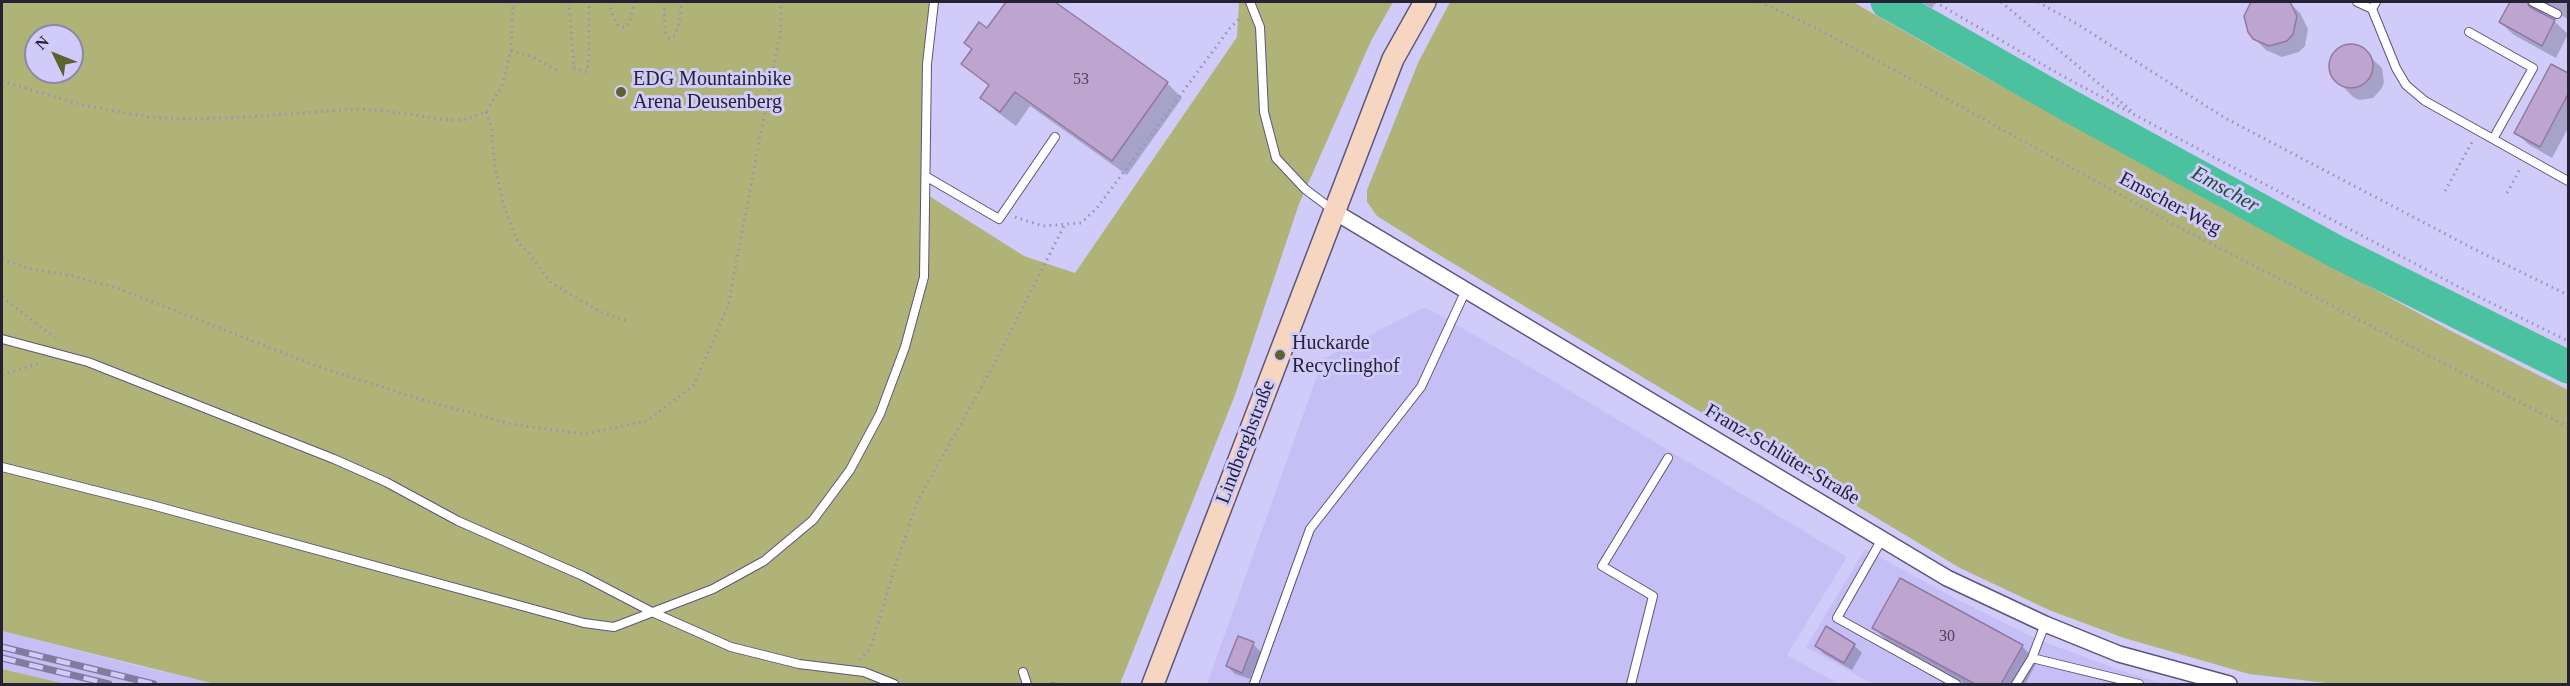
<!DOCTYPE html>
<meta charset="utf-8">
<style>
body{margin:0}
#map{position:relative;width:2570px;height:686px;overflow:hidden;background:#d1cbfa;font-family:"Times New Roman",serif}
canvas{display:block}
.frame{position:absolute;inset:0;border:3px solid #252234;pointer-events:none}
.north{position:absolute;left:24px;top:24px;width:60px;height:60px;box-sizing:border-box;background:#d1cbfa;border:2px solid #8c87ab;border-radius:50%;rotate:313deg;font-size:16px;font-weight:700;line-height:24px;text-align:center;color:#252234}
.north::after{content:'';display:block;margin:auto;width:21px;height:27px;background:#5f612e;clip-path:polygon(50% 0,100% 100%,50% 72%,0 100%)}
</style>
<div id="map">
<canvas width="2570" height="686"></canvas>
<div class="frame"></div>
<div class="north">N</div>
</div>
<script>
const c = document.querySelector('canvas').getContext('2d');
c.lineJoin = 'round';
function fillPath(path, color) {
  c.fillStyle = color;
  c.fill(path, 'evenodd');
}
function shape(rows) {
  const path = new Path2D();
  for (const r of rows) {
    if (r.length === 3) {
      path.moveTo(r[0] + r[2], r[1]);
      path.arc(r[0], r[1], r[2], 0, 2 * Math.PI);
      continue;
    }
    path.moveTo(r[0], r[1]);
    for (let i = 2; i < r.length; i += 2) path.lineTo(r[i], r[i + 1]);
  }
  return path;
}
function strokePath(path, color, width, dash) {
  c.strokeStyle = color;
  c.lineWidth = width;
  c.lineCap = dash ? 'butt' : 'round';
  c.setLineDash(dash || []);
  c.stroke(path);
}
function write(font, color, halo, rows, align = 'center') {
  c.font = font + ' "Times New Roman",serif';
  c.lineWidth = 6;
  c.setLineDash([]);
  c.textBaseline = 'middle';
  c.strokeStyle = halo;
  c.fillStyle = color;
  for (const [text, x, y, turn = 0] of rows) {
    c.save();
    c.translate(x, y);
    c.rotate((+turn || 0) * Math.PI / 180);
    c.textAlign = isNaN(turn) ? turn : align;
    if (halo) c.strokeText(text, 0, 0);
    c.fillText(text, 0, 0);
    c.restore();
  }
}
const built = shape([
 [1425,307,1518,360,1847,557,1787,655,1839,684,1207,684,1323,359],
 [1865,549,1958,600,2039,640,2125,672,2165,684,1873,684,1806,647],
 [2,631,137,666,215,684,66,684,2,669]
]);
const green = shape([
 [2,2,934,2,927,64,926,194,1024,256,1075,273,1237,37,1239,2,1393,2,1371,41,1299,204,1235,395,1120,684,215,684,2,631],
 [36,36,72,36,72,72,36,72],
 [1450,2,1853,2,1967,67,2451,331,2568,390,2568,684,2335,684,2249,674,2124,638,2049,610,1960,568,1431,250,1377,216,1367,202,1367,190,1418,63],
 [2,669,66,684,2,684]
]);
const shadow = shape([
 [1008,2,1052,2,1167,83,1182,98,1127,175,1030,106,1016,126,997,112,982,98,990,87,963,63],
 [1921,2,1936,2,1932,8],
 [2254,2,2289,2,2300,13,2308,29,2305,46,2299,52,2282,57,2266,50,2254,38,2246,24,2250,4],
 [2512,2,2568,2,2568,19,2550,9,2540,14,2554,21,2568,34,2556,58,2514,35,2500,22],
 [2344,46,2359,46,2382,68,2384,82,2382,88,2373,98,2359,100,2353,97,2331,74,2330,60,2333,54],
 [2551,66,2568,75,2568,128,2552,158,2528,144,2516,132],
 [1874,628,2022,646,2037,662,2025,684,1965,684,1889,643],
 [1253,644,1261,652,1250,679,1235,674,1227,666],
 [1854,645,1862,653,1852,670,1824,654,1816,646],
 [1051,682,1066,684,1050,684]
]);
const river = shape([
 [1887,2,2068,105,2335,251,2568,367]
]);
const building = shape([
 [1006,2,1055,2,1168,82,1112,161,1015,92,1000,112,980,98,989,85,961,64,972,49,964,43,979,22,987,28,1006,2],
 [2251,2,2290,2,2297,16,2293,34,2287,41,2269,46,2253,39,2248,32,2244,16,2251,2],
 [2510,2,2527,2,2530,7,2555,20,2542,46,2499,22,2510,2],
 [2351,66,22],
 [2551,64,2568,73,2568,94,2540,147,2514,133,2551,64],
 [1900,578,2023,645,2001,684,1975,684,1872,628,1900,578],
 [1826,626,1855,644,1844,663,1815,646,1826,626],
 [1238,636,1254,642,1242,673,1226,666,1238,636]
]);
const path = shape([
 [569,2,574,68,587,72,589,60,589,2],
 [609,2,613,17,618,25,625,28,630,21,635,2],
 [664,2,665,32,669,38,675,35,679,24,682,2],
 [1760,2,1816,28,1920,84,2177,226,2568,427],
 [1935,2,2059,74,2189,144,2461,288,2568,341],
 [2001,2,2133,112],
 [2038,2,2077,24,2225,118,2476,250,2568,295],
 [511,51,531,56,558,71],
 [2,81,82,105,148,117,187,119,247,117,355,109,379,110,448,120,463,120,486,112,502,86,511,51,513,2],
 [486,112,491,126,495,168,505,209,518,243,528,252,551,283,601,312,627,321],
 [2445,191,2473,140],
 [2507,193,2520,169],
 [1015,217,1043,226,1081,223,1097,208,1230,28,1241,17],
 [2,259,27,268,73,276,117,288,322,368,430,402,511,424,584,434,647,421,694,385,728,306,781,28,781,2],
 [2,297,55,338],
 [2,375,40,363],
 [860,660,871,647,893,573,918,500,991,370,1065,224]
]);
const lane = shape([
 [1250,2,1260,27,1264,112,1276,158,1305,189,1334,211],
 [2357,2,2372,9,2396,68,2406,85,2425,101,2568,181],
 [2533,2,2557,14],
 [2372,9,2376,2],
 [2469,32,2533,68,2493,139],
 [927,177,999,219,1055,137],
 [2,339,88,362,334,459,386,482,458,521,583,576,652,612,731,647,799,664,864,672,894,684],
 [2,467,152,505,584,623,614,627,713,589,764,561,813,520,850,470,880,414,905,347,924,277,927,64,934,2],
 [1882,539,1837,618,1956,684],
 [2032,658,2139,684],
 [1023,672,1027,684],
 [1254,684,1310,529,1421,387,1466,290],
 [1631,684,1653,596,1602,566,1668,458],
 [2016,684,2032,658,2045,624]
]);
const street = shape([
 [1335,212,1947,578,2045,624,2119,654,2229,684]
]);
const secondary = shape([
 [1153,684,1393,59,1425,2]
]);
const rail = shape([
 [2,647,154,684],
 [2,658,109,684]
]);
const markers = [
 [621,92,6,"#5f612e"],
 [1280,355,6,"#5f612e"]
];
const numberNames = [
 ["53",1081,80],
 ["30",1947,637]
];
const poiNames = [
 ["EDG Mountainbike",633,80],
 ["Arena Deusenberg",633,103],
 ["Huckarde",1292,344],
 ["Recyclinghof",1292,367]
];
const streetNames = [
 ["Emscher-Weg",2170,204,28],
 ["Lindberghstraße",1246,442,-69],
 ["Franz-Schlüter-Straße",1782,455,31]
];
const waterNames = [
 ["Emscher",2225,190,29]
];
fillPath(built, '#c6bff5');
fillPath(green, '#b0b377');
fillPath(shadow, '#0003');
strokePath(river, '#4cc19f', 33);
fillPath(building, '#bda5cf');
strokePath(building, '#9079a1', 1.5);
strokePath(lane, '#5b557d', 10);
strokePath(street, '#5b557d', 18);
strokePath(secondary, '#5b557d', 24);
strokePath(path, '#9792b7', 3, [1.5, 4.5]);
strokePath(lane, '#fff', 8);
strokePath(street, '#fff', 15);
strokePath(secondary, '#f6d6c0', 21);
strokePath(rail, '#817c9e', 7);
strokePath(rail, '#d1cbfa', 4.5, [14]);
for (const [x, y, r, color] of markers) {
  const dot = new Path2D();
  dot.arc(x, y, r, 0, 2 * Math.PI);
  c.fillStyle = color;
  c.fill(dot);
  strokePath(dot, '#d1cbfa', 2);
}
write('16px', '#4b435b', null, numberNames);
write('20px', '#252234', '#d1cbfa', poiNames, 'left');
write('20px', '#252234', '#d1cbfa', streetNames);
write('italic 21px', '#1d4e3f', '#d1cbfa', waterNames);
</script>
